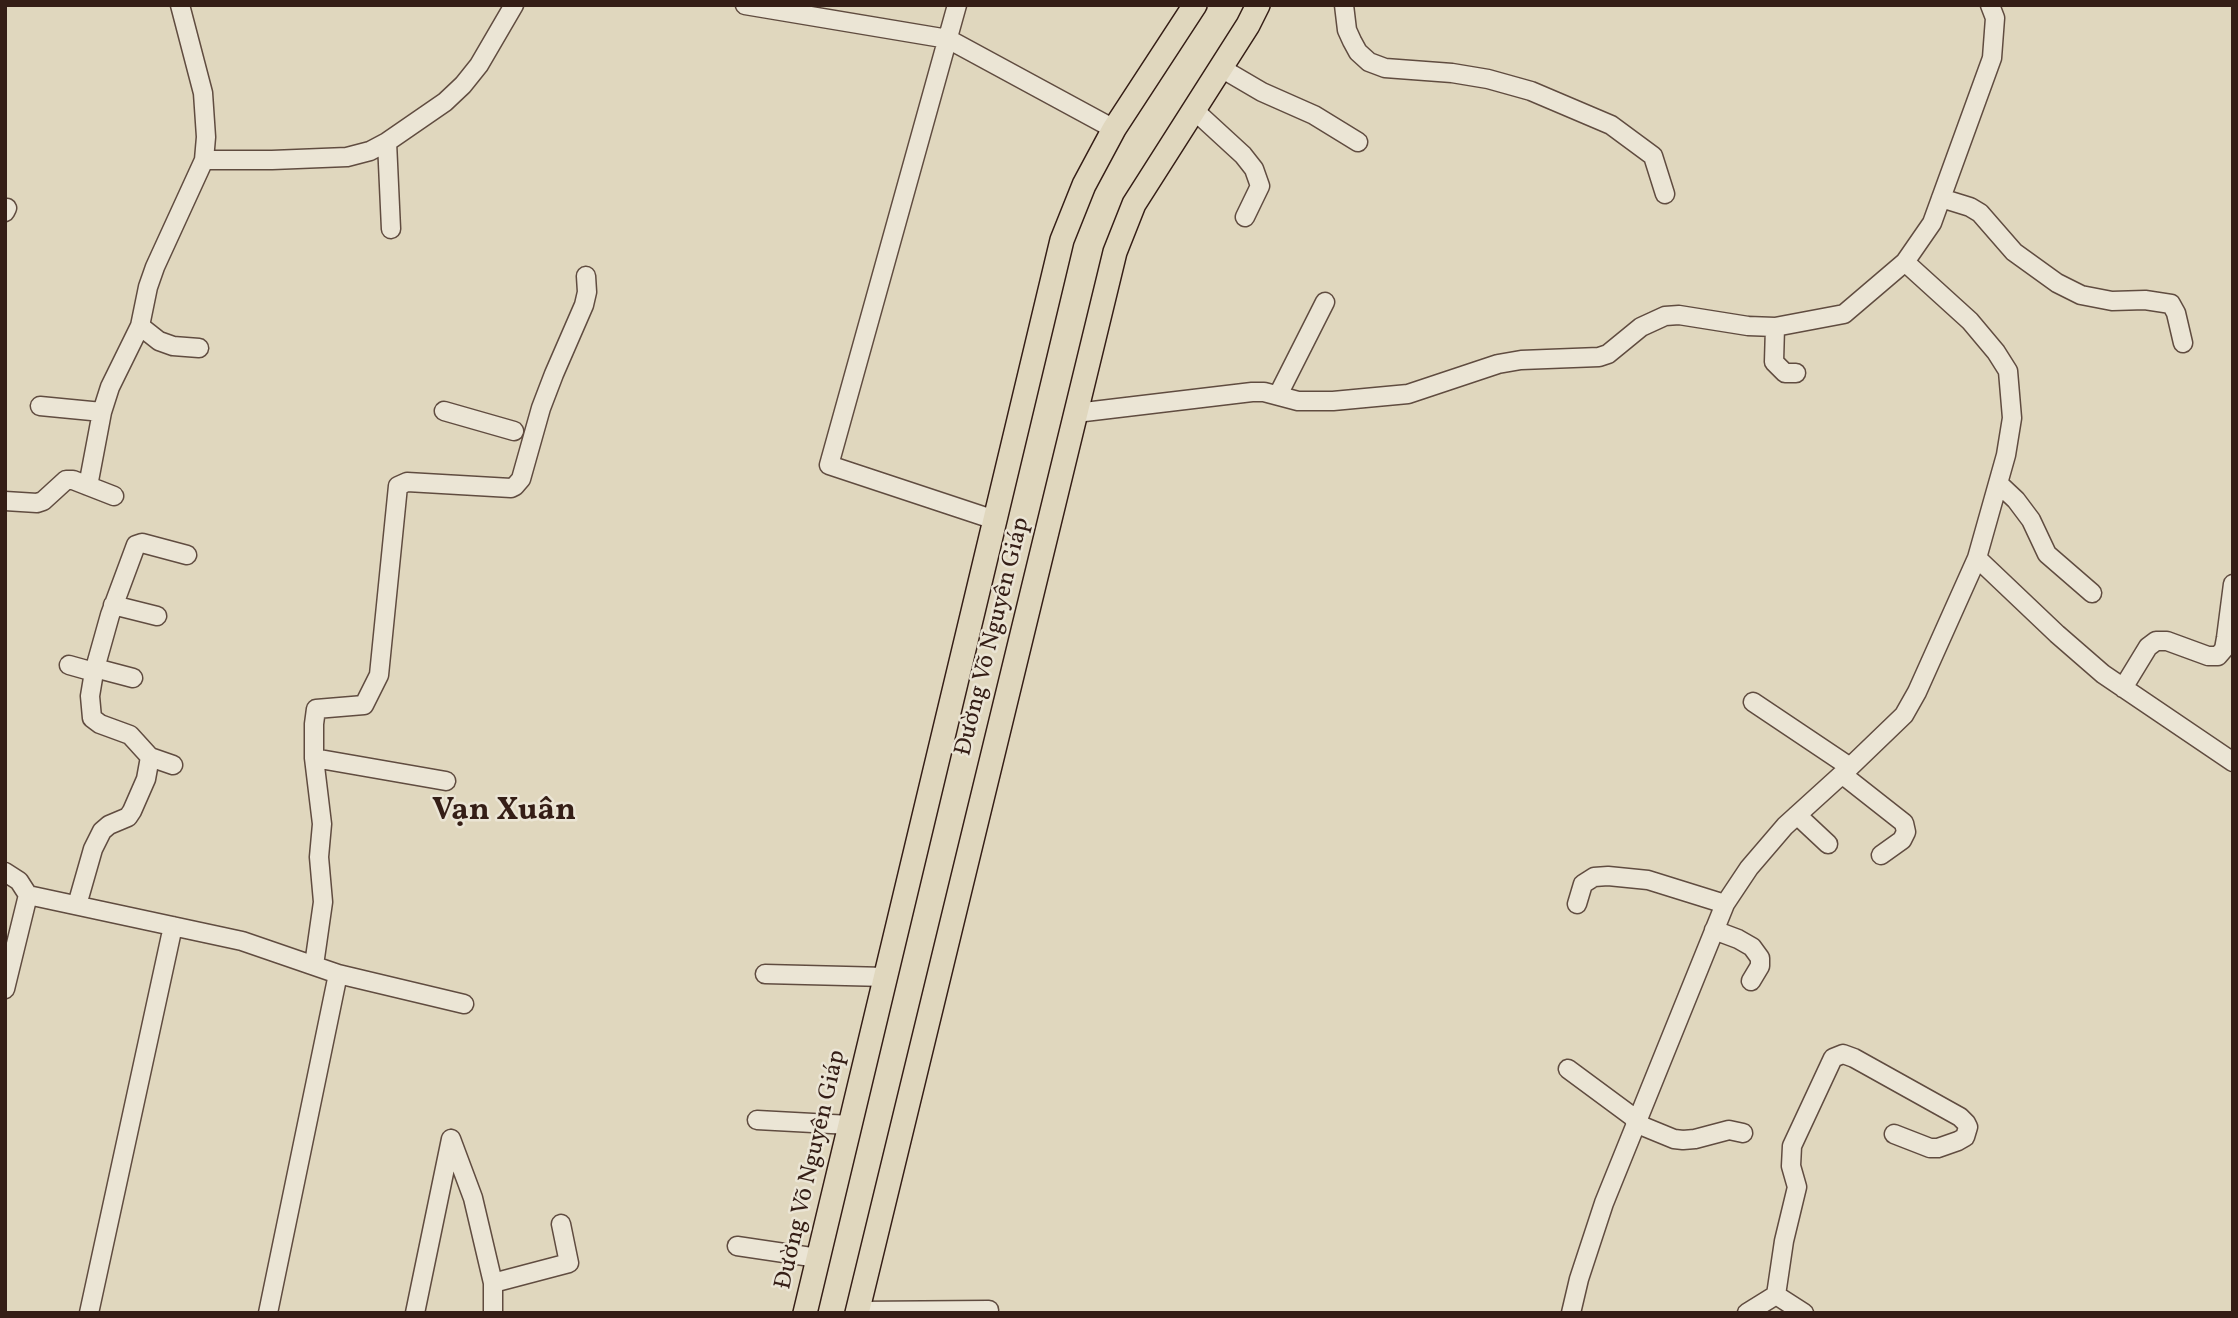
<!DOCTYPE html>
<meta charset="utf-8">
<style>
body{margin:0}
#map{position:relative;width:2238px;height:1318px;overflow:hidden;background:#e0d7be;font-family:Vollkorn,serif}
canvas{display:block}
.frame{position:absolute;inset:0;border:7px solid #351e16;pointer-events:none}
</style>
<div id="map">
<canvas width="2238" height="1318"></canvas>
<div class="frame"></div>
</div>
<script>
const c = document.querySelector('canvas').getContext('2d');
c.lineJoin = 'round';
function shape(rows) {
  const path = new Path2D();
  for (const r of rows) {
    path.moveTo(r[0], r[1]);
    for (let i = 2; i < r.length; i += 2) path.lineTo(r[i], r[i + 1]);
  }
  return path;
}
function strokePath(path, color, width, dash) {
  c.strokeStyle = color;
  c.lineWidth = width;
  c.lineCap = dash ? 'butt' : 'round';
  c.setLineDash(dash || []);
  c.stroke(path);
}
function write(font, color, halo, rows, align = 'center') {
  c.font = font + ' Vollkorn,serif';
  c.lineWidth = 5;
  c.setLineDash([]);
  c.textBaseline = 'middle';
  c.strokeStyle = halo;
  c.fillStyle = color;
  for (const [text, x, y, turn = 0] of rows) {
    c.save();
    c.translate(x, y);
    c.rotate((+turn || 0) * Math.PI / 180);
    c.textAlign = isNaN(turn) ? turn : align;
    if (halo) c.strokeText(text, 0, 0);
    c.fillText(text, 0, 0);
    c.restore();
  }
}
const minor = shape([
 [745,5,948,39,1114,129],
 [957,5,829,465,995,520],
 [1344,5,1347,30,1352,41,1358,52,1369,62,1385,68,1452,73,1488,79,1531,91,1611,125,1653,156,1665,194],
 [1221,68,1262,92,1314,115,1358,142],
 [1194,110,1243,155,1254,169,1260,186,1245,217],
 [387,142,391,229],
 [204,160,272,160,347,157,370,151,387,142,445,102,463,85,479,65,514,5],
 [1941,198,1970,207,1980,213,2014,252,2057,283,2081,295,2112,301,2145,300,2171,304,2176,313,2183,343],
 [5,212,7,208],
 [140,326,159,341,173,346,199,348],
 [1775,327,1774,362,1785,373,1796,373],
 [1278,395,1325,302],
 [40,406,102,412],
 [444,411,514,431],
 [1076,413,1252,392,1264,392,1298,401,1333,401,1408,394,1498,364,1521,360,1599,357,1608,354,1641,327,1665,316,1679,315,1748,326,1775,327,1844,314,1905,262,1932,223,1992,58,1995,18,1990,5],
 [1999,484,2016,500,2031,520,2047,554,2092,593],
 [88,486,102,412,110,387,140,326,148,287,155,267,204,160,206,137,203,93,180,5],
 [5,501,37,503,43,501,66,480,73,480,114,496],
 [1977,558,2057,634,2103,674,2233,762],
 [113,605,157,616],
 [69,665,94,672],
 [95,668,133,678],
 [2123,688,2148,647,2156,641,2167,641,2208,656,2218,656,2224,649,2226,638,2233,584],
 [1753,702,1850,767],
 [150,757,173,765],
 [314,758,446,781],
 [1843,775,1904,823,1906,832,1902,840,1881,855],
 [1797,815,1828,844],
 [5,872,19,881,28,895],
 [1577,904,1583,884,1594,877,1608,876,1648,880,1725,904],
 [77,905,93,849,102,831,109,825,128,817,132,811,146,779,150,757,130,735,100,724,92,718,90,696,94,672,110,615,136,545,142,543,187,555],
 [1714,930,1738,939,1752,947,1760,958,1760,966,1751,981],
 [314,965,323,902,319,857,322,824,314,758,314,724,316,709,364,705,379,675,398,486,407,482,511,488,515,486,521,479,541,408,554,374,584,305,587,292,586,276],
 [765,974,886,977],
 [5,989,28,895,242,941,338,974,464,1004],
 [1568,1069,1637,1120],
 [757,1120,850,1125],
 [1635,1123,1674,1139,1683,1140,1695,1139,1729,1130,1743,1133],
 [451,1139,473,1198,493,1283,493,1313],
 [737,1246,818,1258],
 [493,1283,569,1263,561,1224],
 [1776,1295,1784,1241,1797,1187,1791,1166,1792,1146,1833,1058,1843,1054,1854,1058,1960,1117,1966,1123,1968,1127,1965,1137,1958,1141,1938,1148,1930,1148,1894,1134],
 [857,1311,989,1310],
 [89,1313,173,926],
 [268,1313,338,974],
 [415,1313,451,1139],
 [1571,1313,1579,1279,1604,1203,1725,904,1749,868,1785,826,1850,767,1904,715,1917,692,1977,558,2006,455,2012,418,2008,371,1996,352,1970,321,1905,262],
 [1747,1313,1776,1295,1804,1313]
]);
const major = shape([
 [805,1313,1062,240,1084,185,1114,129,1195,5],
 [857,1313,1115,252,1134,204,1248,25,1258,5]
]);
const streetNames = [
 ["Đường Võ Nguyên Giáp",994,637,-76],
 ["Đường Võ Nguyên Giáp",812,1170,-77]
];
const districtNames = [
 ["Vạn Xuân",504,813]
];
strokePath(minor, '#604c40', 21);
strokePath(major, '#351e16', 26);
strokePath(minor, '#ebe5d5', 18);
strokePath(major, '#e0d7be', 23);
write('24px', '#351e16', '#ebe5d5', streetNames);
write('bold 32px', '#351e16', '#ebe5d5', districtNames);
</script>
